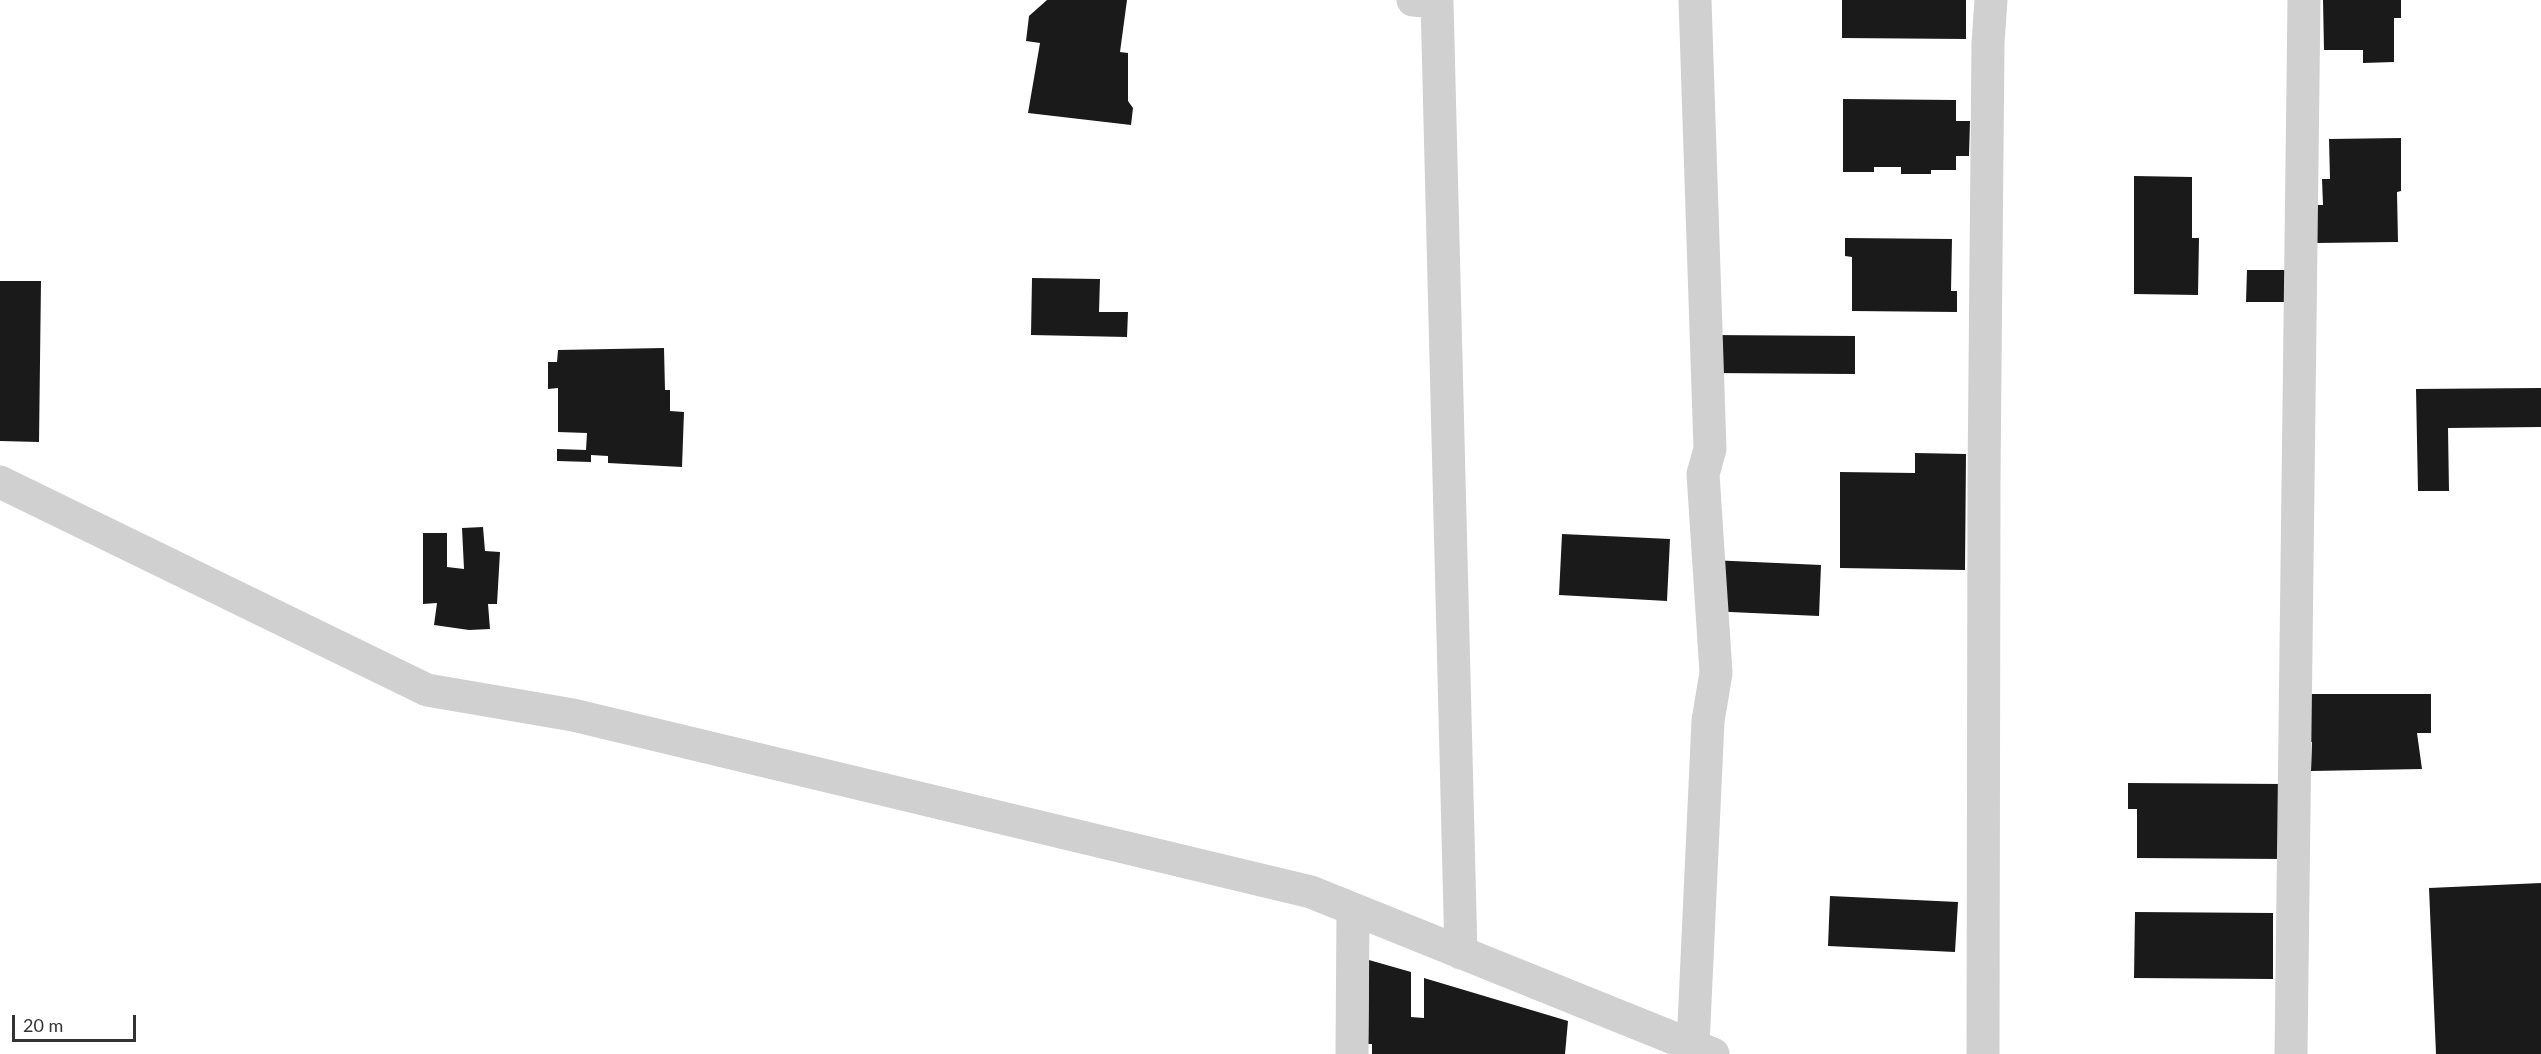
<!DOCTYPE html>
<style>
body{margin:0}
#map{position:relative;width:2541px;height:1054px;overflow:hidden;background:#fff;font-family:Lato,sans-serif}
canvas{display:block}
.scale{position:absolute;left:12px;top:1015px;width:124px;height:27px;box-sizing:border-box;border:3px solid #333;border-top:0;padding-left:8px;font-size:18px;line-height:21px;white-space:nowrap;color:#333;-webkit-text-stroke:4px #fff;paint-order:stroke}
</style>
<div id="map">
<canvas width="2541" height="1054"></canvas>
<div class="scale">20 m</div>
</div>
<script>
const c = document.querySelector('canvas').getContext('2d');
c.lineJoin = 'round';
function fillPath(path, color) {
  c.fillStyle = color;
  c.fill(path, 'evenodd');
}
function shape(rows) {
  const path = new Path2D();
  for (const r of rows) {
    path.moveTo(r[0], r[1]);
    for (let i = 2; i < r.length; i += 2) path.lineTo(r[i], r[i + 1]);
  }
  return path;
}
function strokePath(path, color, width, dash) {
  c.strokeStyle = color;
  c.lineWidth = width;
  c.lineCap = dash ? 'butt' : 'round';
  c.setLineDash(dash || []);
  c.stroke(path);
}
const building = shape([
 [1047,0,1127,0,1120,52,1128,53,1128,101,1133,108,1131,125,1028,113,1040,43,1026,41,1029,16],
 [1842,0,1966,0,1966,39,1842,38],
 [2323,0,2401,0,2401,18,2394,18,2394,62,2363,63,2363,50,2324,50],
 [1843,99,1956,100,1956,121,1970,121,1969,156,1956,156,1956,170,1931,170,1931,174,1901,174,1901,167,1874,167,1874,172,1843,172],
 [2401,138,2401,191,2397,192,2398,242,2315,243,2314,205,2323,205,2322,179,2330,179,2329,139],
 [2134,176,2192,177,2192,238,2199,238,2198,295,2134,294],
 [1845,238,1952,239,1951,291,1957,291,1957,312,1852,311,1852,257,1845,256],
 [2247,270,2294,270,2294,302,2246,302],
 [1032,278,1100,279,1099,312,1128,312,1127,337,1031,335],
 [0,281,41,281,39,442,0,441],
 [1709,335,1855,336,1855,374,1709,373],
 [664,348,665,390,670,390,670,411,684,412,682,467,608,463,608,456,591,455,591,462,557,461,557,449,586,450,587,433,558,432,558,388,548,389,548,362,557,362,558,350],
 [2541,388,2541,427,2448,428,2449,491,2418,491,2416,389],
 [1915,453,1966,454,1965,570,1840,568,1840,472,1915,473],
 [483,527,485,551,500,552,497,604,488,604,490,629,469,630,434,625,437,603,423,604,423,533,447,533,447,567,464,569,462,528],
 [1562,534,1670,539,1667,601,1559,595],
 [1710,560,1821,565,1819,616,1708,611],
 [2308,694,2431,694,2431,733,2417,733,2422,769,2311,771,2312,742,2308,742],
 [2128,783,2284,784,2283,859,2137,858,2137,809,2128,809],
 [2541,883,2541,1054,2436,1054,2429,888],
 [1830,896,1958,902,1955,952,1828,946],
 [2135,912,2273,913,2273,979,2134,978],
 [1369,960,1411,972,1411,1017,1424,1018,1424,978,1568,1021,1565,1054,1372,1054,1372,1044,1368,1044]
]);
const minor = shape([
 [1413,0,1437,2,1461,953],
 [0,482,427,690,573,715,1311,892,1713,1054],
 [1693,1046,1708,721,1716,673,1703,474,1710,449,1695,0],
 [1352,1054,1353,909],
 [1983,1054,1984,479,1988,43,1991,0],
 [2291,1054,2304,0]
]);
fillPath(building, '#1a1a1a');
strokePath(minor, '#d0d0d0', 33);
</script>
